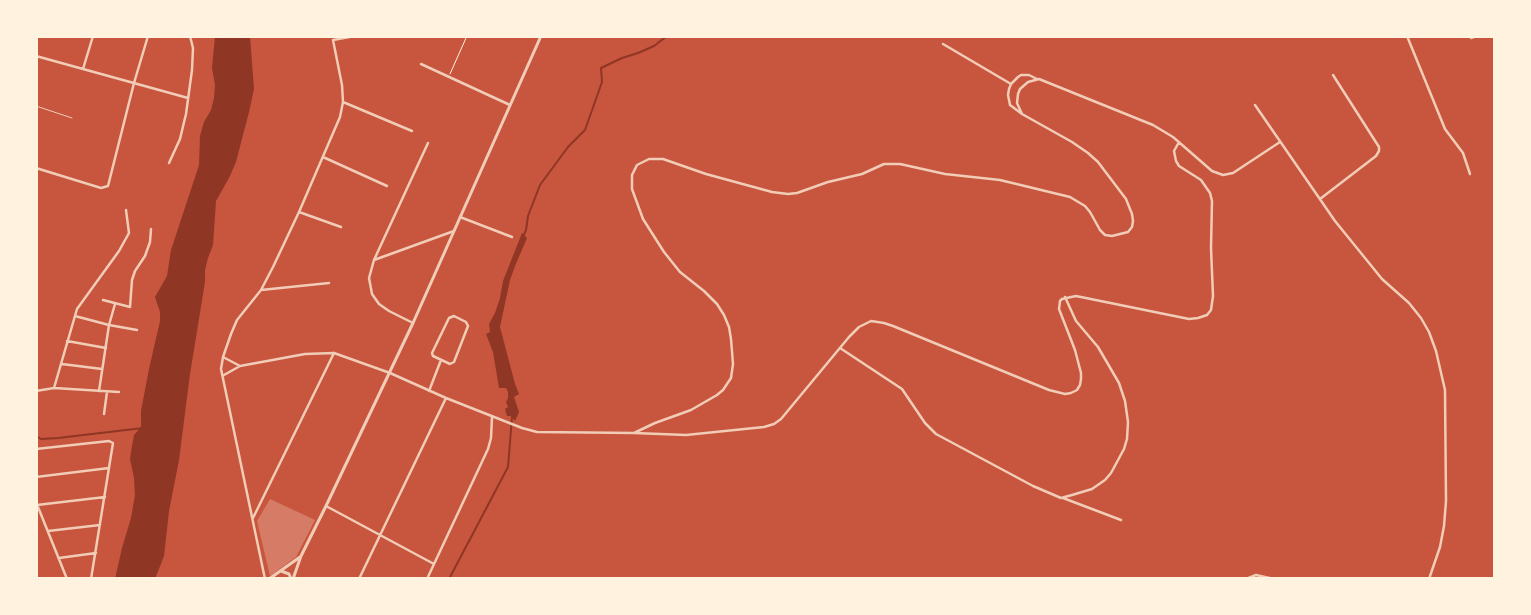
<!DOCTYPE html>
<style>
body{margin:0}
#map{position:relative;width:1531px;height:615px;overflow:hidden;background:#c8553d;font-family:Manrope,sans-serif}
canvas{display:block}
.frame{position:absolute;inset:0;border:38px solid #fff3e0;pointer-events:none}
</style>
<div id="map">
<canvas width="1531" height="615"></canvas>
<div class="frame"></div>
</div>
<script>
const c = document.querySelector('canvas').getContext('2d');
c.lineJoin = 'round';
function fillPath(path, color) {
  c.fillStyle = color;
  c.fill(path, 'evenodd');
}
function shape(rows) {
  const path = new Path2D();
  for (const r of rows) {
    path.moveTo(r[0], r[1]);
    for (let i = 2; i < r.length; i += 2) path.lineTo(r[i], r[i + 1]);
  }
  return path;
}
function strokePath(path, color, width, dash) {
  c.strokeStyle = color;
  c.lineWidth = width;
  c.lineCap = dash ? 'butt' : 'round';
  c.setLineDash(dash || []);
  c.stroke(path);
}
const water = shape([
 [215,36,250,36,254,89,249,112,236,162,229,178,216,201,213,245,208,258,205,270,205,282,190,374,179,460,169,511,164,556,155,579,115,579,122,548,131,518,135,495,134,478,130,459,132,446,134,435,141,427,141,411,149,369,160,321,160,312,155,297,167,276,171,250,199,165,200,136,204,122,211,110,214,98,215,85,212,68],
 [522,233,527,238,515,266,510,280,500,327,515,384,519,394,514,397,519,412,515,421,511,416,507,416,505,409,508,407,506,402,508,398,508,392,506,388,499,388,493,352,486,334,490,332,489,324,495,313,500,298,503,281]
]);
const stream = shape([
 [523,237,526,230,528,216,540,185,568,147,585,130,602,82,601,68,622,58,638,53,654,46,667,36],
 [36,436,41,439,58,438,143,428],
 [449,579,508,467,512,417]
]);
const building = shape([
 [270,499,315,520,296,557,270,576,257,521]
]);
const path = shape([
 [450,74,466,38]
]);
const service = shape([
 [36,106,72,118]
]);
const minor = shape([
 [1407,36,1445,129,1463,153,1470,174],
 [1471,38,1476,36],
 [943,44,1011,84],
 [36,56,188,98],
 [421,64,510,105],
 [83,69,93,36],
 [343,102,412,131],
 [1255,105,1335,221,1382,279,1409,303,1421,318,1429,332,1436,351,1445,390,1446,501,1444,526,1440,547,1429,579],
 [1022,114,1010,105,1008,95,1009,89,1011,84,1018,77,1021,75,1029,75,1037,79],
 [1179,142,1174,151,1176,161,1179,166,1201,180,1210,193,1212,201,1211,248,1213,296,1211,310,1207,315,1198,318,1189,319,1076,296,1062,299,1060,301,1059,309,1075,350,1081,373,1081,379,1080,385,1077,390,1071,393,1065,394,1049,390,893,326,884,323,871,321,859,327,849,337,781,419,774,424,764,427,686,435,634,433,655,423,691,410,717,395,723,390,731,378,733,364,731,339,729,327,724,315,717,304,704,291,680,272,664,252,643,219,632,189,632,175,637,165,649,159,663,159,706,174,772,192,788,194,797,193,828,182,862,174,884,164,900,164,945,174,1000,180,1070,197,1085,206,1090,212,1100,230,1105,235,1112,236,1128,232,1132,227,1133,221,1132,214,1126,199,1098,162,1088,153,1072,142,1022,114,1017,103,1018,94,1020,89,1028,82,1039,79,1153,125,1173,137,1212,171,1223,175,1233,173,1280,142],
 [323,157,387,186],
 [169,163,180,139,186,114,192,70,193,48,190,36],
 [36,168,101,188,108,186,134,83,148,36],
 [1320,199,1376,156,1379,151,1379,147,1333,75],
 [299,212,341,227],
 [460,217,512,237],
 [374,260,454,231],
 [261,290,329,283],
 [103,300,130,307,132,280,135,271,145,256,150,242,151,229],
 [75,316,109,325,137,330],
 [454,316,466,322,468,326,454,362,450,364,433,356,432,353,449,318,454,316],
 [413,323,389,311,379,304,372,294,369,278,374,260,428,143],
 [67,341,106,348],
 [840,348,902,389,925,423,936,434,1033,486,1061,498,1072,495,1092,489,1105,480,1111,473,1124,449,1127,439,1128,422,1125,401,1119,383,1098,347,1076,321,1065,297],
 [223,357,221,369,265,579],
 [62,364,102,369],
 [240,366,223,357,231,334,237,320,261,290,273,267,299,212,340,117,343,102,342,85,333,40,355,36],
 [224,375,240,366,305,354,334,353,390,373,446,398,522,428,537,432,634,433],
 [54,388,77,309,119,251,129,233,126,210],
 [36,391,54,388,119,392],
 [99,391,109,325,115,304],
 [429,391,441,360],
 [104,414,107,392],
 [36,449,109,441,113,443,91,579],
 [36,477,109,468],
 [1063,498,1121,520],
 [36,502,67,579],
 [37,505,105,497],
 [326,506,434,564],
 [253,518,334,353],
 [48,531,100,525],
 [59,558,96,553],
 [359,579,446,398],
 [427,579,488,449,491,438,492,417],
 [1246,579,1256,575,1274,579]
]);
const tertiary = shape([
 [281,571,289,574,291,579],
 [269,579,300,557],
 [293,579,301,556,326,506,413,323,541,36]
]);
fillPath(water, '#8f3625');
strokePath(stream, '#8f3625', 2);
fillPath(building, '#d67c66');
strokePath(path, '#fff3e0', 1);
strokePath(service, '#f1ccb7', 1);
strokePath(minor, '#f1ccb7', 2.5);
strokePath(tertiary, '#f1ccb7', 3);
</script>
